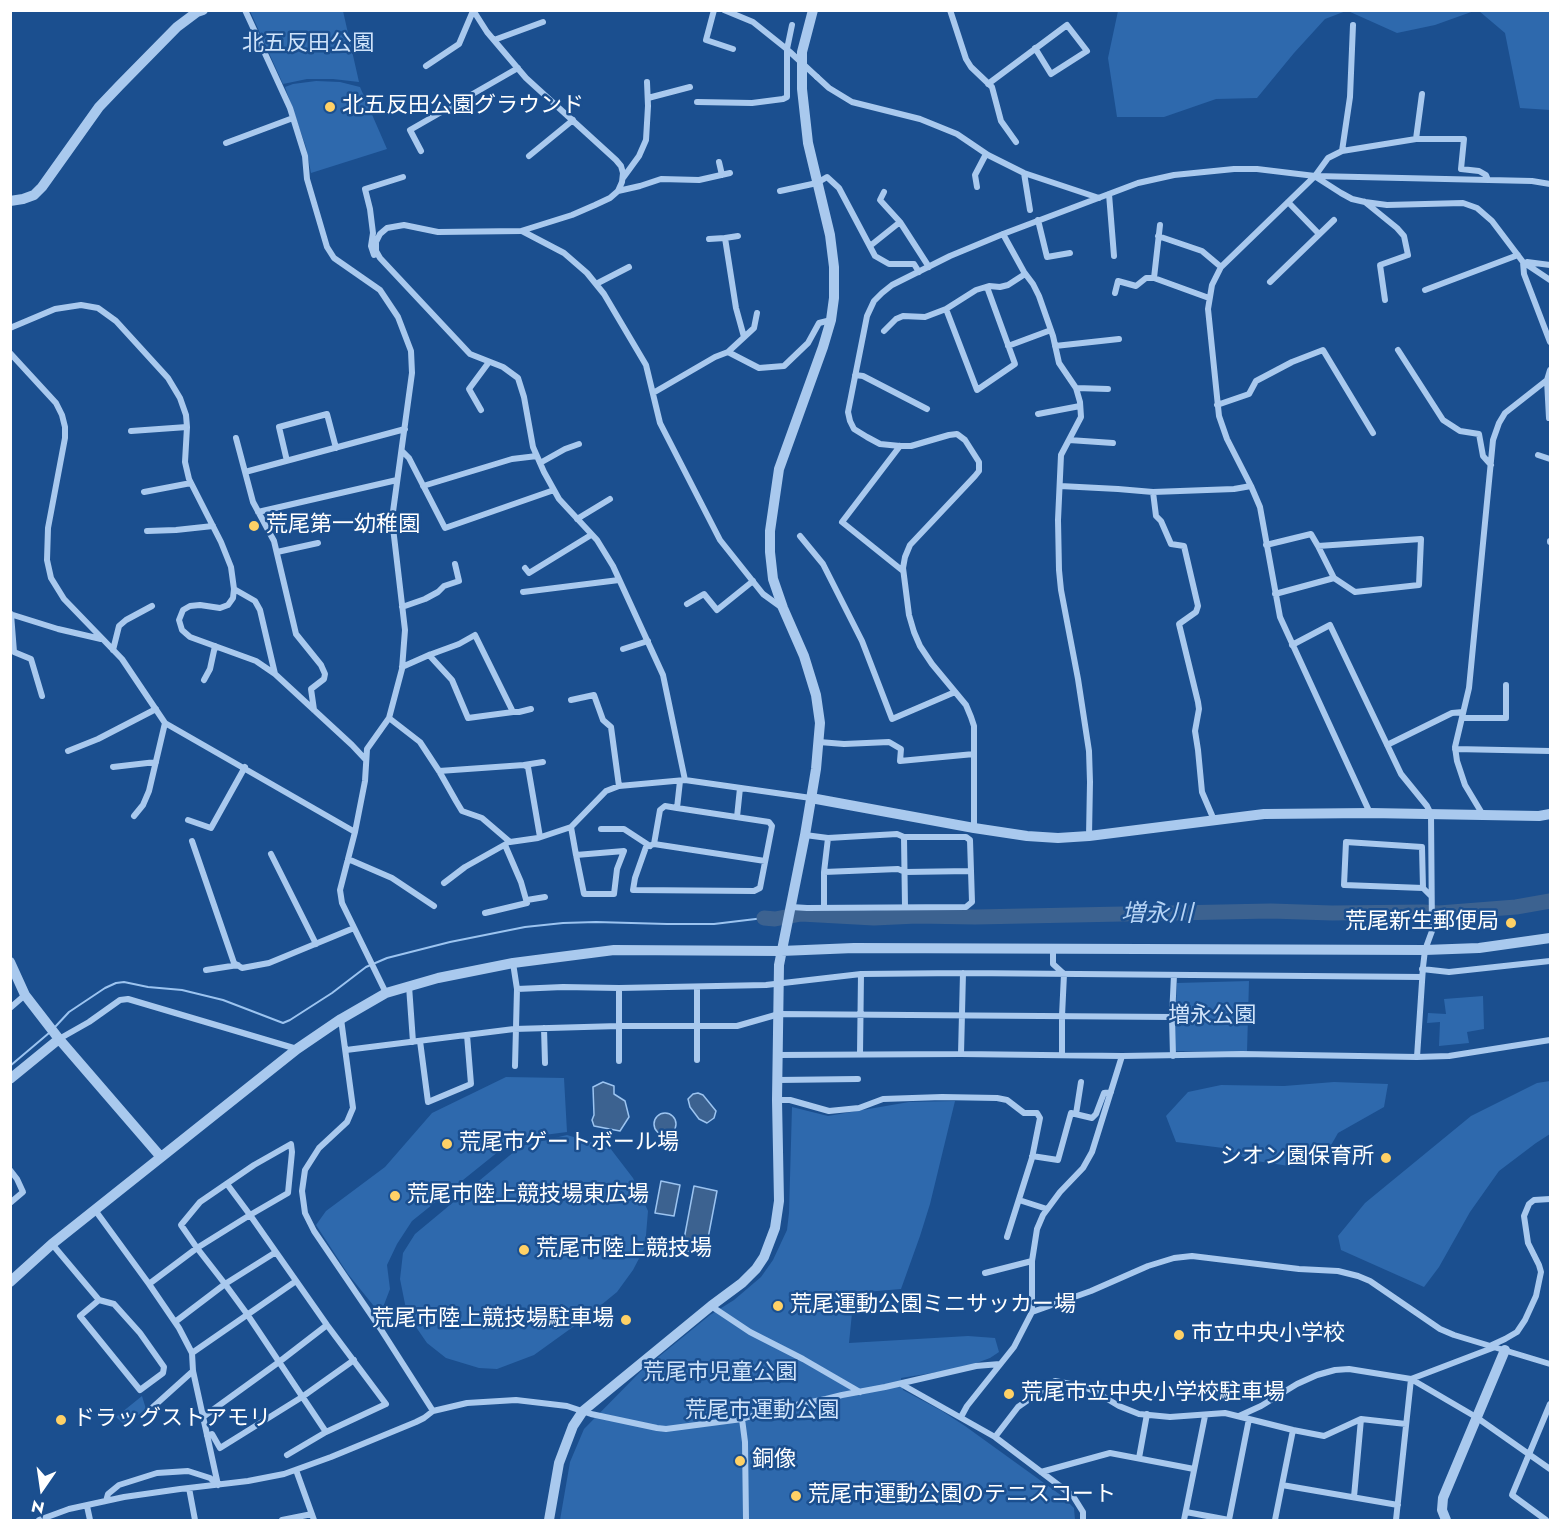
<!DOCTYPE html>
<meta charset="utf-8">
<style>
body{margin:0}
#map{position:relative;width:1561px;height:1531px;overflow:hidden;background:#1b4f8f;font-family:Jost,sans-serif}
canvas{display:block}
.frame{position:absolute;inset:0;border:12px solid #fff;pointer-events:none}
.north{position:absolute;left:12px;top:1459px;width:60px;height:60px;-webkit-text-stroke:4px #1b4f8f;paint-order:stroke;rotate:193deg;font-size:16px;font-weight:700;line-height:24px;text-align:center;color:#fff}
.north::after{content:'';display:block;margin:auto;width:21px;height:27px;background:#fff;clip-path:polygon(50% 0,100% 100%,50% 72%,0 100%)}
</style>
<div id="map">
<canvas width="1561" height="1531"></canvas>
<div class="frame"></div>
<div class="north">N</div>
</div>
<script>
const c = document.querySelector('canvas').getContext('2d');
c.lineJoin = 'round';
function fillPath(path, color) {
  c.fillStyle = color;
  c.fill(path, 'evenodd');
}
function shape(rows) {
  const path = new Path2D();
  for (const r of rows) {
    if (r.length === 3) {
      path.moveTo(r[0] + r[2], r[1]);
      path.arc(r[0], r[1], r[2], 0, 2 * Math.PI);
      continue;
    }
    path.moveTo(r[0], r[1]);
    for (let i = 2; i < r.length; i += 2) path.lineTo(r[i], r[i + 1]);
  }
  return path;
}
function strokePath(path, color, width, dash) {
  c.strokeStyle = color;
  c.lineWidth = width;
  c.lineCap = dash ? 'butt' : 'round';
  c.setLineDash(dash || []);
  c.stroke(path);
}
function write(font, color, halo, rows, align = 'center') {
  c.font = font + ' Jost,"Noto Sans JP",sans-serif';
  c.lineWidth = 5;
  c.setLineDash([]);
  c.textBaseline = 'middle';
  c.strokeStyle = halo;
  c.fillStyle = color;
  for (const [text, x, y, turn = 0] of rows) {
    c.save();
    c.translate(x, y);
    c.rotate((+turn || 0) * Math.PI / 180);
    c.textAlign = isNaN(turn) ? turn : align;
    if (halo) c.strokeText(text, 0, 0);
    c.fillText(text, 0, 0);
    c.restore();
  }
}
const green = shape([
 [250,11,343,11,359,82,333,79,307,79,283,84],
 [1118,11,1118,10,1346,11,1325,19,1294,53,1257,98,1216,99,1164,117,1117,117,1108,58],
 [1348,11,1474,11,1435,25,1397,33],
 [1479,11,1550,11,1550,110,1520,108,1505,33],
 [316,81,340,82,360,87,387,149,311,173,306,147,285,87,293,84],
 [1249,981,1247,1052,1174,1051,1177,983],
 [1483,996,1484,1029,1467,1032,1469,1043,1439,1046,1440,1022,1427,1023,1428,1013,1446,1014,1444,999],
 [506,1077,564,1078,567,1132,514,1139,412,1221,397,1244,387,1265,390,1289,382,1310,377,1310,348,1274,316,1225,326,1211,385,1167,432,1113],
 [1550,1081,1550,1134,1536,1143,1499,1171,1470,1212,1439,1267,1424,1287,1341,1250,1338,1236,1365,1203,1471,1116,1537,1083],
 [1334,1082,1388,1084,1384,1107,1338,1133,1326,1154,1289,1166,1250,1160,1223,1148,1176,1142,1166,1116,1188,1092,1221,1085,1284,1086],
 [955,1101,930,1204,920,1236,901,1289,854,1293,849,1343,968,1336,995,1338,999,1352,990,1358,963,1368,901,1378,903,1390,942,1411,965,1426,1062,1496,1074,1508,1075,1520,560,1520,570,1462,584,1429,640,1372,710,1315,734,1300,761,1277,773,1260,787,1230,789,1213,792,1107,828,1116,909,1102],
 [567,1135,610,1148,633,1178,648,1211,645,1247,633,1270,617,1292,584,1319,534,1355,497,1369,479,1368,446,1358,427,1343,407,1314,400,1279,403,1253,415,1234,521,1146],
 [142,1396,146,1409,125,1425,116,1417]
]);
const water = shape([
 [603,1082,614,1086,614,1094,625,1101,629,1117,620,1131,594,1126,592,1120,594,1115,593,1087,603,1082],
 [698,1093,703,1095,716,1111,714,1118,707,1123,699,1119,690,1107,688,1099,693,1094,698,1093],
 [665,1124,11],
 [661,1181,680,1185,674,1216,655,1213,661,1181],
 [694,1186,717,1191,705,1254,682,1250,694,1186]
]);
const stream = shape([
 [55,1027,69,1012,105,988,116,983,124,982,148,987,182,990,223,1000,283,1023,290,1020,332,993,366,967,387,958,450,942,525,927,563,923,596,922,667,924,714,924,764,918],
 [10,1066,49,1033]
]);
const river = shape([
 [764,918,775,919,801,914,874,918,917,916,975,917,1271,911,1332,913,1423,912,1439,913,1516,907,1550,901]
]);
const minor = shape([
 [245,10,290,108,305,156,307,179,327,247,334,258,380,290,398,317,411,351,412,373,392,519,405,630,402,669,389,718,367,749,365,781,355,832,340,890,342,903,386,993],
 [473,10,487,32,526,78,616,160,621,166,623,173,622,182,618,191,610,198,595,205,572,215,521,231,438,232,404,225,387,228,380,234,376,242,376,251,380,258,470,354,503,367,518,378,524,397,533,447,544,472,559,499,597,540,613,566,663,675,685,780],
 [714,10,706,40,733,49],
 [724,10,753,22,788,50],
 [950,10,966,59,971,67,992,87,1001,121,1016,142],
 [1353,25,1350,97,1342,151,1328,158,1315,176,1221,267,1212,285,1208,309,1219,416,1227,439,1251,486,1260,507,1280,617,1370,813],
 [494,40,543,22],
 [426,66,459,44,473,11],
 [817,77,829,88,852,102,920,119,957,134,988,155,1024,173,1099,198],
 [988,84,1067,25,1087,51,1051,74,1035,48],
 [648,98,690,87],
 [697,102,752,103,783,99,787,97,787,49,792,25],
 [1416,139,1422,94],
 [226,143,293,118],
 [421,151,410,130,518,68],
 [1342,151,1416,139,1464,139,1461,169,1479,171,1486,175,1488,180],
 [529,156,573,120],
 [719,162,722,175],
 [1024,173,1030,210],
 [1316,177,1341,193,1352,199,1365,202,1387,205,1463,203,1477,208,1492,221,1523,262,1550,280],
 [623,178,639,156,646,140,648,106,647,82],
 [977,187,975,175,986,154],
 [618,191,640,186,661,179,699,180,730,173],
 [780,191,817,183,827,177,839,188,875,256,889,264,914,264,919,272],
 [884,192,880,200,900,222,929,267],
 [1109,194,1114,256],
 [1288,202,1319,234],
 [1365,202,1397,228,1404,236,1408,255,1380,265,1385,300],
 [1038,220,1047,257,1070,253],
 [522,231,564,253,587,273,604,294,646,365,660,423,720,540,763,594,781,607],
 [1003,234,1024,272,1033,284,1039,296,1053,336,1059,363,1076,388,1080,402,1081,417,1061,455,1058,520,1059,570,1061,590,1078,679,1089,751,1090,782,1089,836],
 [738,236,725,238,736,308,744,337],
 [1158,236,1202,251,1221,267],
 [709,239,725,238],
 [870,246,900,222],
 [374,255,371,246,373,233,370,209,365,189,403,177],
 [1523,262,1524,274,1550,342],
 [1527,262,1550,265],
 [1154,278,1160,225],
 [1270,282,1334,220],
 [596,284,629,267],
 [1425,290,1518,255],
 [1115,293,1118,281,1136,286,1146,278,1154,278,1209,298],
 [946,309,977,390,1015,364,987,287],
 [10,328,55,309,81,305,98,308,116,321,168,378,180,398,186,415,187,427,185,462,189,479,221,542,231,567,234,589,233,598,228,605,220,608,200,605,190,606,183,610,179,620,182,630,190,637,256,661,275,674],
 [884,331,896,319,903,316,925,317,946,309,976,290,989,286,1000,287,1008,285,1025,274],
 [1008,346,1051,330],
 [1055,346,1119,339],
 [1398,350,1443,420,1460,431,1479,434,1483,456,1491,465],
 [728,352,754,328,757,313],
 [10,353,56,403,62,415,65,427,65,438,48,528,47,560,51,578,64,599,122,659,165,723,355,832],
 [855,375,863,376,927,409],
 [1547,380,1549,418],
 [1076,388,1108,389],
 [653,393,715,357,728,352,759,368,784,366,808,343,819,323,831,320],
 [1217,405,1249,394,1256,381,1292,362,1323,350,1373,433],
 [481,410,469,389,489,362],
 [1038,414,1080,406],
 [131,431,187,427],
 [236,438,253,502,274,541,296,634,321,665,325,674,324,679,311,689,314,710],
 [1069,440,1113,443],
 [900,446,842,522,903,571],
 [402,451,409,458,445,528,554,490],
 [1538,455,1550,459],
 [287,461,279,427,327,414,336,448],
 [540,463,565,449,579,444],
 [245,472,405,429],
 [423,486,512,459,537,456],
 [1060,486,1118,489,1153,492,1234,489,1251,486],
 [144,492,191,483],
 [1153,492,1156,516,1161,521,1171,544,1184,546,1198,606,1196,612,1179,624,1198,702,1199,709,1195,731,1198,750,1202,792,1214,820],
 [258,512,397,480],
 [577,519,610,499],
 [147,531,176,530,213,526],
 [800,536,823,564,862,641,892,719,955,692],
 [1550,542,1550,541],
 [1266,545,1311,534,1318,546,1421,539,1419,585,1355,592,1334,578,1275,594],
 [1318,546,1334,578],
 [277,552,318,543],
 [525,568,529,573,591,535],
 [234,589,255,601,260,610,275,674,352,745,366,760],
 [523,592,619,580],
 [687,604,704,594,717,610,753,581],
 [402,607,425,599,438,592,444,586,459,581,455,564],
 [10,614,58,629,101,639],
 [11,614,14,652,31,659,42,696],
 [1292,645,1330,625,1401,774,1427,806,1431,814,1432,931,1425,950,1423,967,1417,1057],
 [623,649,648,641],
 [113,650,119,626,126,620,152,606],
 [402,667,429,655,459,644,475,635,513,712,468,718,452,680,429,655],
 [204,680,210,669,215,646],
 [571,700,594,695,603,720,611,727,619,786],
 [513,712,519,712,531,709],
 [389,718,420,742,439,771,456,801,462,811,482,818,510,842,538,838,571,827,606,791,619,786,685,780,811,798],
 [1462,718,1506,718,1506,685],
 [819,742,844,744,889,742,901,749,900,761,974,754],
 [1387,745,1452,713,1463,712],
 [1455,749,1550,751],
 [68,751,98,739,156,709],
 [524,765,543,762],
 [113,767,156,762],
 [439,771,524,765,528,767,540,837],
 [677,808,769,822,772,826,760,888,754,891,633,890,635,878,646,847,654,844,660,810,665,806,677,808,680,781],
 [1483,815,1465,785,1457,761,1455,747,1469,688,1493,440,1499,423,1505,413,1547,380,1550,370],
 [134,816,143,805,149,791,165,723],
 [737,817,740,788],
 [188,820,211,828,245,767],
 [571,827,576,855,584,894,614,894,617,869,624,851,576,855],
 [974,828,974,726,971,717,966,705,932,664,920,646,914,632,909,615,903,568,905,557,910,545,975,476,979,471,979,462,965,440,957,434,949,435,911,446,900,446,880,444,867,437,854,429,850,421,848,412,867,316,874,301,882,293,892,285,950,256,1003,234,1138,183,1174,175,1234,169,1257,169,1315,176,1532,181,1550,184],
 [601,829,624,829,650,846],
 [805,835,828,838,897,834,904,837],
 [192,841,234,963,242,968,269,963,354,928],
 [654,844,765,861],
 [271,854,316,944],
 [348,859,392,878,434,906],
 [824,872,828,838],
 [444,883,465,867,506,844],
 [1423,888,1422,847,1346,842,1344,885,1423,888,1431,896],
 [527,900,545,897],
 [791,907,807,908,966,907,972,902,970,840,966,837,904,837,905,907],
 [824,908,824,872,898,869,905,872,971,871],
 [485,913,527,903,521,882,505,845],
 [1053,950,1053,964,1064,974,1062,1016,1062,1055],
 [513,963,517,989,563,987,619,988,766,985,861,974,963,973,1422,977],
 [1422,969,1449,972,1550,961],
 [206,970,238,965],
 [409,986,413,1042],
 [619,988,619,1061],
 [10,1008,25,995],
 [341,1019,353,1108,347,1122,319,1148,305,1170,302,1191,305,1213,314,1231,380,1328,433,1411],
 [544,1028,545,1063],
 [59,1039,89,1022,120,1000,128,999,297,1049],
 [420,1041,428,1102,471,1084,467,1035],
 [346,1050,514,1029,619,1026,737,1026,779,1014,1172,1017],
 [860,1054,861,974],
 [961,1054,963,973],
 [778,1055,961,1054,1122,1056,1242,1054,1417,1057,1449,1056,1550,1040],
 [1173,1056,1172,1017,1174,975],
 [697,1060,697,987],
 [515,1066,517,989],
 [778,1080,858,1079],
 [777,1100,790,1100,829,1111,859,1108,883,1099,942,1097,997,1098,1007,1100,1024,1113,1037,1113,1040,1118,1032,1158,1007,1237],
 [1076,1114,1081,1082],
 [1032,1156,1058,1160,1071,1113,1092,1118,1096,1114,1104,1093,1111,1092],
 [10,1170,17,1179,23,1192,10,1203],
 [227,1184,250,1215,288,1193,292,1152,291,1144,254,1165,200,1202,181,1225,197,1248,225,1284,247,1314,326,1432],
 [1019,1200,1047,1209],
 [95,1210,149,1284,179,1328,192,1353,193,1371,218,1485],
 [52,1244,99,1300,114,1304,140,1333,164,1367,163,1373,140,1390,80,1316,99,1300],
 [985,1273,1032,1261],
 [149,1284,197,1248,250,1215,327,1325,386,1404,326,1432,287,1455],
 [711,1306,750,1332,803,1359,860,1392],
 [1032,1312,1091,1291,1148,1266,1174,1258,1192,1256,1299,1269,1338,1271,1358,1276,1370,1281,1440,1329,1454,1335,1550,1364],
 [175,1322,225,1284,276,1252],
 [1492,1345,1505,1339,1517,1332,1525,1320,1536,1296,1541,1272,1539,1265,1528,1243,1524,1216,1529,1204,1534,1200,1550,1199],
 [192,1353,296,1281],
 [1411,1379,1495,1347],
 [901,1384,995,1437,1073,1496,1083,1512,1083,1520],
 [153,1407,193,1371],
 [1239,1416,1261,1406,1297,1384,1317,1375,1335,1370,1349,1369,1411,1379,1476,1417,1550,1469],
 [203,1417,279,1362,327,1325],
 [961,1417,967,1406,1014,1347,1032,1312,1032,1261,1037,1229,1043,1215,1060,1192,1083,1168,1092,1152,1122,1056],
 [742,1419,745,1442,746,1520],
 [207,1436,212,1434,220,1448,302,1397,354,1360],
 [995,1437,1018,1407,1055,1381,1081,1386,1094,1391,1119,1406,1139,1414,1170,1417,1225,1413,1293,1430,1324,1436,1361,1419,1406,1424],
 [1139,1458,1147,1414],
 [296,1470,314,1520],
 [1041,1472,1110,1453,1194,1469],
 [1282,1485,1398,1505],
 [189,1488,195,1520],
 [1354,1497,1361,1419],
 [106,1501,108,1494,119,1485,157,1473,188,1471,210,1478,218,1485],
 [87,1506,90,1520],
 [1186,1512,1229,1520],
 [39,1520,69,1509,124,1497,180,1489,248,1481,284,1474,331,1457,416,1422,424,1418,433,1411,467,1403,516,1400,567,1406,591,1414,657,1428,666,1429,742,1419,771,1410,826,1399,842,1395,885,1387,976,1366,1000,1364],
 [282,1520,312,1514],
 [1184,1520,1205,1416],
 [1229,1520,1249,1419],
 [1275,1520,1293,1430],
 [1396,1520,1411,1379],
 [1546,1520,1512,1495,1550,1404]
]);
const tertiary = shape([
 [10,201,23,199,34,195,42,187,99,107,120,85,177,27,197,12,203,10],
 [811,798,974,828,1027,836,1058,838,1089,836,1264,814,1370,813,1539,816,1550,814],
 [10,962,25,995,59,1039,160,1156],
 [10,1079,59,1039],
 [10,1282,52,1244,297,1049,341,1019,386,993,438,978,513,963,614,950,781,951,854,948,1425,950,1479,948,1550,938],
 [549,1520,559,1463,573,1426,583,1411,711,1306,742,1283,756,1269,764,1257,775,1228,779,1201,777,1100,779,965,805,835,816,769,820,723,816,695,804,656,783,608,773,579,770,552,770,531,779,469,823,347,831,320,834,298,834,267,830,235,808,143,802,89,802,52,813,10],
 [1446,1520,1442,1510,1443,1498,1505,1350]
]);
const minorBridge = shape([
 [790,52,817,77]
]);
const markers = [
 [330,107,6,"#ffd166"],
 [254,526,6,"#ffd166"],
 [1511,923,6,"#ffd166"],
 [447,1144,6,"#ffd166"],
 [1386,1158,6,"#ffd166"],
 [395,1196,6,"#ffd166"],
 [524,1250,6,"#ffd166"],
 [778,1306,6,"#ffd166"],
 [626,1320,6,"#ffd166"],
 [1179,1335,6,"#ffd166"],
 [1009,1394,6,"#ffd166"],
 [61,1420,6,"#ffd166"],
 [740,1461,6,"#ffd166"],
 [796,1496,6,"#ffd166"]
];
const parkNames = [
 ["北五反田公園",308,45],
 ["増永公園",1212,1017],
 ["荒尾市児童公園",720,1374],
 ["荒尾市運動公園",762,1412]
];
const poiNames = [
 ["北五反田公園グラウンド",342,107],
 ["荒尾第一幼稚園",266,526],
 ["荒尾新生郵便局",1499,923,"right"],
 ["荒尾市ゲートボール場",459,1144],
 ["シオン園保育所",1374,1158,"right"],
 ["荒尾市陸上競技場東広場",407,1196],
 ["荒尾市陸上競技場",536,1250],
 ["荒尾運動公園ミニサッカー場",790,1306],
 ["荒尾市陸上競技場駐車場",614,1320,"right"],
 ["市立中央小学校",1191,1335],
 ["荒尾市立中央小学校駐車場",1021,1394],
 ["ドラッグストアモリ",73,1420],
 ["銅像",752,1461],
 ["荒尾市運動公園のテニスコート",808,1496]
];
const waterNames = [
 ["増永川",1157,915]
];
fillPath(green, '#2e69ad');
fillPath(water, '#3c6290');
strokePath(water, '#9cc4f0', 1.5);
strokePath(stream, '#9cc4f0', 2);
strokePath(river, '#3c6290', 15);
strokePath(minor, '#a9c9ee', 6);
strokePath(tertiary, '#a9c9ee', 10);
strokePath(minorBridge, '#a9c9ee', 6);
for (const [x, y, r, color] of markers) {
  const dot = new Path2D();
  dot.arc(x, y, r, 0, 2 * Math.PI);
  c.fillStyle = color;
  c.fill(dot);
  strokePath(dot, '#1b4f8f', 2);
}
write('22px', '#cfe3fa', '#1b4f8f', parkNames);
write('22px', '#fff', '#1b4f8f', poiNames, 'left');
write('italic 24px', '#b5d3f5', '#1b4f8f', waterNames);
</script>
